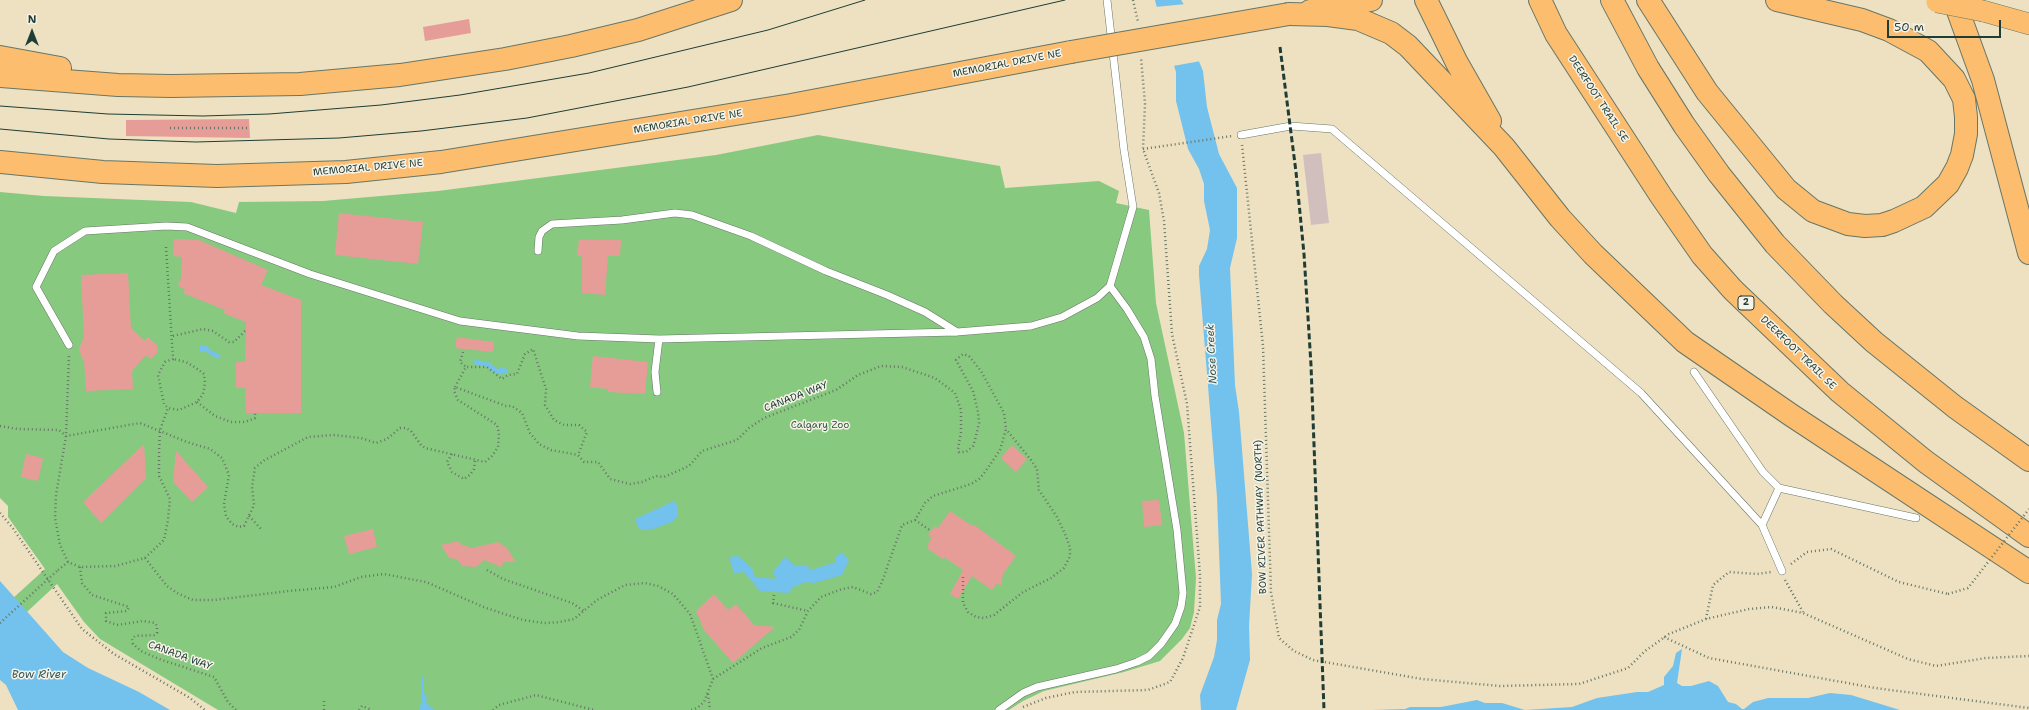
<!DOCTYPE html>
<style>
body{margin:0}
#map{position:relative;width:2029px;height:710px;overflow:hidden;background:#ede1c2;font-family:"Shantell Sans",sans-serif}
canvas{display:block}
.north{position:absolute;left:12px;top:12px;width:40px;height:40px;-webkit-text-stroke:3px #f7f3e8;paint-order:stroke;rotate:0deg;font-size:11px;font-weight:700;line-height:16px;text-align:center;color:#1f3d34}
.north::after{content:'';display:block;margin:auto;width:14px;height:18px;background:#1f3d34;clip-path:polygon(50% 0,100% 100%,50% 72%,0 100%)}
.scale{position:absolute;left:1887px;top:20px;width:114px;height:18px;box-sizing:border-box;border:2px solid #1f3d34;border-top:0;padding-left:5px;font-size:12px;line-height:14px;white-space:nowrap;color:#1f3d34;-webkit-text-stroke:3px #f7f3e8;paint-order:stroke}
</style>
<div id="map">
<canvas width="2029" height="710"></canvas>
<div class="north">N</div>
<div class="scale">50 m</div>
</div>
<script>
const c = document.querySelector('canvas').getContext('2d');
c.lineJoin = 'round';
function fillPath(path, color) {
  c.fillStyle = color;
  c.fill(path, 'evenodd');
}
function shape(rows) {
  const path = new Path2D();
  for (const r of rows) {
    path.moveTo(r[0], r[1]);
    for (let i = 2; i < r.length; i += 2) path.lineTo(r[i], r[i + 1]);
  }
  return path;
}
function strokePath(path, color, width, dash) {
  c.strokeStyle = color;
  c.lineWidth = width;
  c.lineCap = dash ? 'butt' : 'round';
  c.setLineDash(dash || []);
  c.stroke(path);
}
function write(font, color, halo, rows, align = 'center') {
  c.font = font + ' "Shantell Sans",sans-serif';
  c.lineWidth = 3;
  c.setLineDash([]);
  c.textBaseline = 'middle';
  c.strokeStyle = halo;
  c.fillStyle = color;
  for (const [text, x, y, turn = 0] of rows) {
    c.save();
    c.translate(x, y);
    c.rotate((+turn || 0) * Math.PI / 180);
    c.textAlign = isNaN(turn) ? turn : align;
    if (halo) c.strokeText(text, 0, 0);
    c.fillText(text, 0, 0);
    c.restore();
  }
}
const industrial = shape([
 [1321,153,1329,223,1311,225,1303,155]
]);
const green = shape([
 [818,135,1000,166,1005,188,1099,181,1119,191,1116,203,1149,210,1156,303,1184,433,1196,578,1194,612,1190,628,1182,639,1160,661,1124,672,1044,691,1023,701,1009,710,218,710,100,639,84,622,57,584,0,637,0,610,45,569,8,517,8,506,0,498,0,192,44,196,191,202,236,213,239,202,323,201,438,191,716,155]
]);
const water = shape([
 [1155,0,1181,0,1189,12,1198,59,1203,71,1207,107,1219,154,1237,188,1237,238,1230,268,1235,385,1239,412,1252,574,1249,626,1250,660,1236,710,1201,710,1200,695,1214,657,1217,640,1217,620,1221,604,1217,497,1199,275,1199,266,1207,249,1210,230,1204,201,1204,184,1199,169,1188,149,1176,101,1176,72,1160,20],
 [200,345,205,345,212,351,221,355,218,359,206,352,199,352],
 [674,501,678,507,678,516,672,522,653,529,639,529,635,519],
 [842,552,849,560,842,575,814,583,806,582,791,588,790,593,760,591,744,572,734,573,729,557,738,556,752,568,755,577,776,579,773,572,785,557,795,566,807,565,811,570,836,562,835,557],
 [0,581,63,652,88,668,139,692,170,710,18,710,6,685,0,680],
 [1682,649,1677,683,1682,686,1691,686,1709,681,1718,686,1728,702,1736,704,1742,709,1744,709,1753,702,1768,698,1808,698,1830,693,1851,695,1900,710,1371,710,1405,709,1410,707,1441,707,1477,700,1485,703,1502,703,1525,710,1572,707,1597,698,1637,692,1648,692,1664,685,1664,677,1673,666,1676,653],
 [423,676,423,690,427,698,426,703,435,710,420,710,419,708,422,702,421,677]
]);
const pier = shape([
 [1186,4,1197,25,1201,61,1173,66,1155,7]
]);
const stream = shape([
 [476,362,489,365,496,371,501,372,501,369,506,371]
]);
const building = shape([
 [469,19,471,33,425,41,423,27],
 [249,119,250,138,126,136,126,120],
 [339,213,423,222,418,264,335,255],
 [174,239,199,240,268,270,261,285,301,300,301,413,246,413,245,388,236,388,236,362,245,362,246,322,223,313,225,310,183,293,185,289,178,286,181,278,182,257,173,256],
 [579,240,621,240,620,256,608,256,605,295,582,293,582,256,577,256],
 [128,273,131,328,145,341,148,337,157,345,158,352,151,359,146,355,132,371,133,389,86,391,84,360,82,358,79,349,84,337,81,275],
 [457,337,494,342,493,352,455,348],
 [593,356,648,362,645,394,608,392,608,389,590,387],
 [144,444,146,478,101,523,83,502],
 [1012,445,1027,459,1016,472,1001,458],
 [176,451,208,487,192,502,173,482],
 [26,454,43,458,38,481,21,477],
 [1159,500,1162,525,1144,527,1142,501],
 [950,511,972,526,973,524,1016,556,1003,574,1001,586,997,583,992,590,972,576,958,599,950,594,963,570,944,557,943,559,927,548,929,546,927,545,932,538,928,535,935,526,938,528],
 [373,529,377,547,349,554,344,536],
 [459,541,460,544,472,548,498,542,507,548,515,561,504,562,501,567,484,560,476,567,462,566,457,559,449,558,441,545],
 [714,594,728,610,736,604,754,625,775,627,733,663,704,630,696,611]
]);
const path = shape([
 [1133,0,1138,22],
 [170,128,250,128],
 [1242,145,1263,346,1271,592,1279,638,1294,651,1313,660,1422,679,1500,686,1579,684,1628,668,1645,651,1669,634,1706,619,1749,609,1772,607,1803,613,1908,659,1936,666,1986,658,2029,656],
 [1143,149,1232,136],
 [166,247,173,359,165,362,158,375,164,404,168,408,179,410,197,402,203,394,205,383,204,374,196,368,186,362,173,359],
 [173,336,203,329,213,331,229,342,234,342,246,330],
 [463,352,460,362,466,367],
 [455,387,466,367,487,367,502,379,508,375,517,374,525,354,533,349,546,389,545,405,554,420,564,425,579,425,587,432,578,455],
 [197,402,215,416,231,422,245,422,255,418,255,413],
 [0,426,18,429,59,430,66,436,140,423,187,442,210,449,222,458,229,475,224,504,226,516,232,524,239,527,244,526,254,505,252,487,255,468,263,461,308,437,333,435,361,438,376,443,387,439,400,428,406,428,411,431,421,445,425,448,485,462,492,456,498,447,499,433,497,425,458,400,454,391,455,387,506,406,512,406,522,413,530,433,539,444,551,450,578,455,584,462,598,462,610,479,630,484,642,482,656,476,664,477,689,466,702,451,737,440,749,428,764,418,836,390,858,375,881,366,902,367,935,378,955,393,961,410,961,432,958,449,959,452,966,452,973,446,975,440,979,423,978,412,973,391,956,360,963,354,969,356,981,371,1004,413,1006,429,1003,440,1000,450,985,472,979,479,971,484,933,496,925,503,915,520,902,525,882,582,877,592,871,594,853,587,842,589,821,597,808,611,799,630,791,637,762,648,713,679,704,702,697,708,691,710],
 [452,454,447,462,452,472,464,479,470,475,474,469,475,461],
 [0,513,12,527,82,629,114,654,190,698,205,710],
 [249,516,261,529],
 [915,520,931,531],
 [145,558,167,586,177,593,193,600,214,600,289,591,334,587,361,577,384,574,426,582,486,608,523,620,544,623,560,622,574,619,597,600,625,585,645,583,658,586,673,594,690,614,713,679],
 [68,562,60,545,55,518,56,495,66,436,69,355],
 [1791,564,1807,552,1831,549,1899,582,1948,594],
 [80,567,82,583,92,595,129,607,127,611,106,613,106,621,117,625,143,621,155,623,157,626,157,633,154,635,135,636,132,639,133,644,141,651,159,659,214,677,228,702,236,710],
 [58,570,68,562,80,567,115,566,145,558,164,540,168,520,170,499,159,476,159,453,160,430,168,408],
 [487,570,503,579,572,603,584,611],
 [963,577,963,603,968,612,976,617,984,618,994,615,1023,592,1051,578,1064,568,1070,556,1070,548,1066,536,1057,517,1039,490,1037,469,1031,460,1006,429],
 [1785,580,1803,612],
 [774,595,773,603,808,611],
 [1706,619,1713,585,1729,572,1757,574,1771,572],
 [1664,637,1709,658,1875,688,2029,708],
 [708,694,710,710],
 [1023,707,1046,698,1075,692,1148,690,1170,682,1183,658,1200,607,1200,575,1187,404,1172,334,1164,221,1159,193,1143,149,1145,104,1141,57],
 [324,710,324,698],
 [359,710,362,706,372,710],
 [493,710,499,705,536,695,594,710]
]);
const service = shape([
 [1241,135,1291,126,1332,129,1641,393,1762,525],
 [538,251,539,237,542,231,552,224,622,220,675,213,692,215,751,236,826,271,887,295,925,312,957,332],
 [69,345,36,287,54,251,85,231,166,226,187,227,310,274,460,321,578,336,659,339,957,332,1031,326,1062,317,1097,298,1110,286,1133,207,1124,150,1107,0],
 [1694,372,1763,472,1779,488],
 [657,392,655,372,659,339],
 [1782,571,1762,525,1779,488,1916,518],
 [999,710,1023,693,1037,687,1116,669,1137,662,1149,656,1161,644,1175,624,1181,607,1183,593,1177,530,1155,396,1151,359,1144,337,1127,309,1110,286]
]);
const primary = shape([
 [1983,11,2029,24]
]);
const trunk = shape([
 [1310,11,1371,0],
 [0,57,60,68],
 [0,76,118,85,171,86,300,84,400,75,505,59,571,46,638,30,731,0],
 [0,162,103,172,217,176,346,172,441,162,791,105,1071,52]
]);
const motorway = shape([
 [1426,0,1457,63,1490,121],
 [1540,0,1556,34,1661,196,1702,255,1733,290,1840,392,1926,462,2029,536],
 [1612,0,1648,68,1684,125,1719,174,1775,244,1833,304,1874,342,1955,407,2029,460],
 [1648,0,1707,92,1786,189,1813,211,1848,224,1865,226,1882,225,1894,221,1924,207,1948,184,1957,168,1962,155,1966,134,1966,117,1964,99,1954,79,1928,51,1889,30,1862,20,1777,0],
 [1954,0,1983,80,2029,253],
 [1289,14,1328,15,1358,19,1391,33,1408,46,1504,147,1560,218,1593,254,1685,342,1791,415,2029,572]
]);
const tram = shape([
 [0,106,108,114,203,116,269,114,381,105,460,95,589,73,768,30,865,0],
 [0,129,109,139,196,142,339,138,421,131,527,118,688,87,1065,0]
]);
const rail = shape([
 [1280,47,1296,172,1304,254,1311,365,1324,710]
]);
const pathBridge = shape([
 [1948,594,1968,588,2029,509],
 [0,623,58,570]
]);
const primaryBridge = shape([
 [1937,2,1983,11]
]);
const trunkBridge = shape([
 [1071,52,1289,14]
]);
const shields = [
 [1746,303,16]
];
const shieldNames = [
 ["2",1746,303]
];
const streetNames = [
 ["MEMORIAL DRIVE NE",1007,64,-11],
 ["DEERFOOT TRAIL SE",1598,99,57],
 ["MEMORIAL DRIVE NE",688,122,-9],
 ["MEMORIAL DRIVE NE",368,168,-5],
 ["DEERFOOT TRAIL SE",1798,353,44],
 ["CANADA WAY",796,397,-21],
 ["BOW RIVER PATHWAY (NORTH)",1261,517,-92],
 ["CANADA WAY",180,656,20]
];
const parkNames = [
 ["Calgary Zoo",820,425]
];
const waterNames = [
 ["Nose Creek",1212,354,-93],
 ["Bow River",39,675]
];
fillPath(industrial, '#d1bfbe');
fillPath(green, '#88c980');
fillPath(water, '#73c1ed');
fillPath(pier, '#ede1c2');
strokePath(stream, '#73c1ed', 4.5);
fillPath(building, '#e69d98');
strokePath(service, '#677666', 8);
strokePath(primary, '#677666', 22);
strokePath(trunk, '#677666', 24);
strokePath(motorway, '#677666', 24);
strokePath(path, '#677666', 2.5, [1, 3]);
strokePath(service, '#fff', 7);
strokePath(primary, '#fcbd6f', 21);
strokePath(trunk, '#fcbd6f', 22);
strokePath(motorway, '#fcbd6f', 22);
strokePath(tram, '#1f3d34', 1);
strokePath(rail, '#1f3d34', 3, [6, 3]);
strokePath(primaryBridge, '#677666', 22, []);
strokePath(trunkBridge, '#677666', 24, []);
strokePath(pathBridge, '#677666', 2.5, [1, 3]);
strokePath(primaryBridge, '#fcbd6f', 21);
strokePath(trunkBridge, '#fcbd6f', 22);
for (const [x, y, w] of shields) {
  const box = new Path2D();
  box.roundRect(x - w / 2, y - 7, w, 14, 3);
  c.fillStyle = '#f7f3e8';
  c.fill(box);
  strokePath(box, '#1f3d34', 1);
}
write('bold 9px', '#1f3d34', null, shieldNames);
write('10px', '#1f3d34', '#f7f3e8', streetNames);
write('10px', '#345943', '#f7f3e8', parkNames);
write('italic 11px', '#305759', '#f7f3e8', waterNames);
</script>
